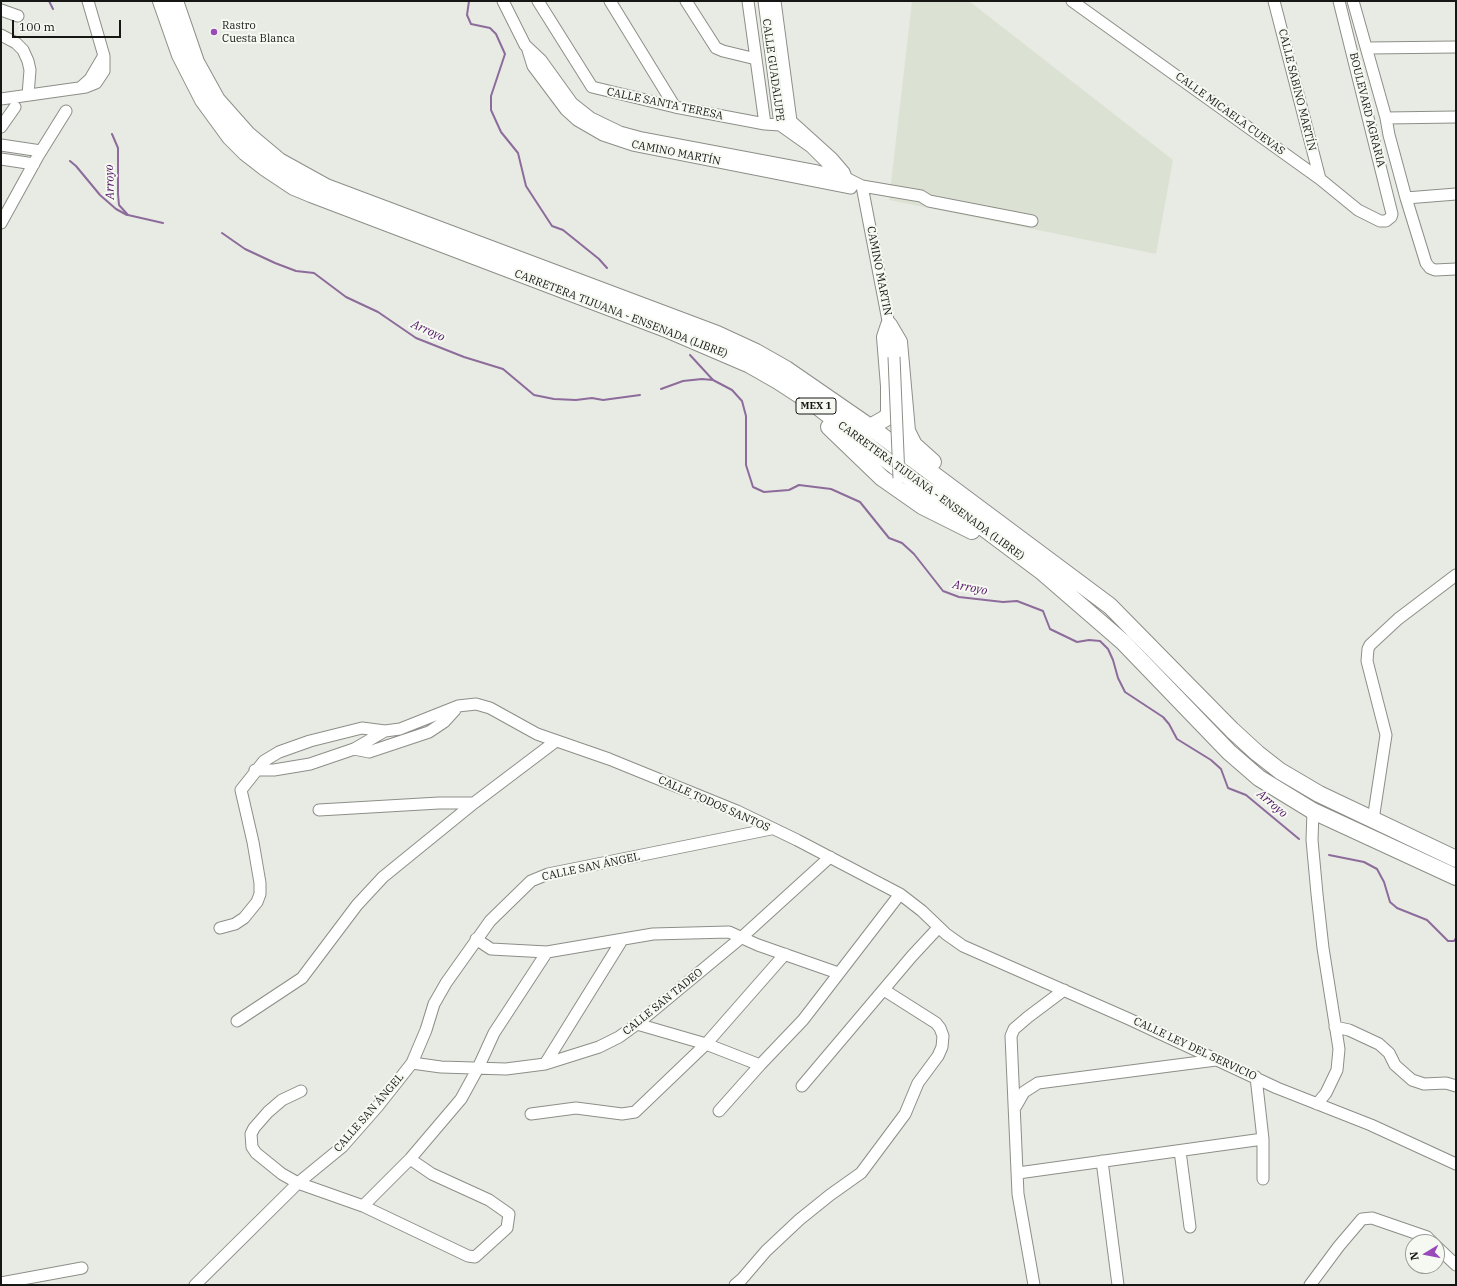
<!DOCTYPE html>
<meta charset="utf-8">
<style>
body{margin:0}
#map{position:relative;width:1457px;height:1286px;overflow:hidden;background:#e8ebe4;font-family:"IBM Plex Serif",serif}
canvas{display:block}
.frame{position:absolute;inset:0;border:2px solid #161714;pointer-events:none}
.north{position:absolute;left:1405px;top:1234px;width:40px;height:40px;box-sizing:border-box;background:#f6f9f1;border:1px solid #9c9f99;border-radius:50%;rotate:260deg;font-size:11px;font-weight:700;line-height:16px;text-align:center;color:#161714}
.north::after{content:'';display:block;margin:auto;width:14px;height:18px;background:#9949b9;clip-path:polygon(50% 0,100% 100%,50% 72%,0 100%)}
.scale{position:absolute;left:12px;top:20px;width:109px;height:18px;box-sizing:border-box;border:2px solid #161714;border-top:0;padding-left:5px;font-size:12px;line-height:14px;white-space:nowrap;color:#161714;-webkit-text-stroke:3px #f6f9f1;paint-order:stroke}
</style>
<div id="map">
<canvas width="1457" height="1286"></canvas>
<div class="frame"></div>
<div class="north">N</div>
<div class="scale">100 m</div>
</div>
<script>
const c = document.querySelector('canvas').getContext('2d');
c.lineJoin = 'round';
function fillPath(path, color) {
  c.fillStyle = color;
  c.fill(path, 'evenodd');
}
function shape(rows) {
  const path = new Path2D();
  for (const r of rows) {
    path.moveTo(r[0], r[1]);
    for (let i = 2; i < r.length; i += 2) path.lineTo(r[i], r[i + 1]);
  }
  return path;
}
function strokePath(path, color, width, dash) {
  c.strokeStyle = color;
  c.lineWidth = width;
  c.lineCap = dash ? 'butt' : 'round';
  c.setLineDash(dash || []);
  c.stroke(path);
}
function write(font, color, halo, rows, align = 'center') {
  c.font = font + ' "IBM Plex Serif",serif';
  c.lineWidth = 4;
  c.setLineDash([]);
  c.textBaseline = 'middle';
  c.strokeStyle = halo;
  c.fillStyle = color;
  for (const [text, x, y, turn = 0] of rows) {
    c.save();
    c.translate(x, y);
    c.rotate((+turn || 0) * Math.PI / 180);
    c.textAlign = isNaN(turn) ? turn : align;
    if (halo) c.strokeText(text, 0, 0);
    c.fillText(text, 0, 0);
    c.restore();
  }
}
const built = shape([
 [912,1,969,1,1173,160,1156,254,889,200]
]);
const stream = shape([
 [49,1,53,9],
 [469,1,467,15,471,24,490,28,496,34,505,54,491,96,491,110,501,132,518,153,526,186,552,226,563,230,599,259,607,268],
 [112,134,118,148,118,194,119,205,128,215,163,223],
 [70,161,76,166,100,195,116,209,127,215],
 [222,233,245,249,275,263,296,271,314,273,346,297,378,312,416,338,464,357,503,369,534,395,554,399,576,400,592,398,603,400,640,395],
 [690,355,713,380],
 [661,389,683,381,702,379,713,380,732,390,742,401,746,416,746,465,753,487,764,492,789,490,799,485,831,489,860,502,889,538,902,543,914,554,943,591,959,597,1003,602,1017,601,1043,611,1050,629,1077,642,1089,640,1100,641,1108,649,1113,660,1118,678,1125,692,1163,717,1169,724,1177,739,1211,760,1221,769,1228,788,1246,795,1299,839],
 [1329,855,1364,862,1377,869,1384,882,1390,902,1397,908,1427,920,1448,941,1454,941,1456,938]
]);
const minor = shape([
 [503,1,525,45,541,60,572,103,591,118,620,132,642,138,817,171,848,179,862,186,921,196,929,201,1032,221],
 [538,1,592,87,675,107,765,124,780,125,791,121],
 [610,1,675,107],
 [686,1,716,48,723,51,756,59],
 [748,1,765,124],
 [764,1,780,125,811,147,826,162,838,179],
 [775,1,791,121,832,158,844,172,848,182],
 [1072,1,1320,179,1358,210,1380,221,1386,221,1391,217,1392,214,1339,1],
 [1274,1,1320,179],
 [1353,1,1386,118,1389,135,1406,198,1426,263,1430,268,1435,270,1456,269],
 [1,10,18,16],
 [1,35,16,43,23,50,28,61,30,70,28,95],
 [1368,48,1456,47],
 [528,50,533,66,566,110,577,120,603,135,633,145,851,188],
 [81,87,90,79,103,57],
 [1,99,86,87,96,83,104,71,104,56,88,1],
 [1386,118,1456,117],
 [1,127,15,107],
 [1,145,41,151],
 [1,159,34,164],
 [862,186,890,331],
 [1406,198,1456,194],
 [1,223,38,156,66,111],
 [354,749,369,752,429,732,444,722,455,710],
 [255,770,274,770,310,764,354,749,385,731],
 [319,810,439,803,474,803],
 [1313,811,1312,840,1317,894,1323,948,1339,1049,1337,1070,1326,1093,1317,1104],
 [1373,820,1386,735,1367,661,1368,649,1370,645,1398,619,1456,575],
 [220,928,235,924,244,918,257,902,260,894,260,883,253,842,241,790,264,761,279,752,310,741,362,728,385,731,400,729,458,706,476,704,490,708,537,734,609,759,737,811,797,840,900,894,922,911,946,934,963,946,1129,1019,1277,1088,1371,1125,1456,1164],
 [476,939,491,949,547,952,653,934,729,932,758,945,838,973],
 [237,1021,302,978,357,905,383,877,474,803,556,741],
 [637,1024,706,1044,760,1065],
 [1335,1027,1349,1030,1379,1044,1389,1053,1395,1065,1412,1080,1424,1084,1446,1083,1456,1086],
 [412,1063,441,1067,506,1069,545,1064,599,1047,619,1037,637,1024,742,937,830,857],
 [545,1064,622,940],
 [1256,1077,1263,1139,1263,1179],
 [802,1086,912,956,938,928],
 [301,1091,282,1100,268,1112,254,1128,251,1134,252,1147,256,1153,282,1174,298,1183,363,1206,468,1256,475,1257,507,1228,509,1214,489,1200,432,1174,410,1159],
 [1016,1106,1024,1092,1038,1083,1216,1060],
 [719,1111,760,1065,803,1020,900,894],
 [531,1114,576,1108,622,1114,635,1112,706,1044,785,954],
 [1180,1151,1190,1227],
 [1102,1161,1118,1285],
 [1018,1173,1263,1139],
 [363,1206,410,1159,461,1099,478,1068,494,1033,547,952],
 [1437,1247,1456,1265],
 [1,1283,82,1268],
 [195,1285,298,1183,342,1147,378,1106,412,1063,426,1030,434,1004,446,983,490,921,531,881,548,874,771,829],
 [735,1285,742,1279,766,1251,799,1220,830,1195,861,1173,905,1114,918,1083,938,1056,942,1047,943,1036,940,1028,936,1023,884,990],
 [1034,1285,1018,1194,1011,1036,1014,1029,1028,1017,1064,990],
 [1310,1285,1339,1246,1362,1219,1372,1218,1427,1237,1432,1242]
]);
const highway = shape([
 [161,1,180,55,203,100,230,137,246,153,264,167,294,187,311,194,666,329,750,365,778,381,818,407,915,482,981,526,1041,571,1123,642,1229,752,1259,778,1313,811,1456,877],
 [175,1,196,62,217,100,248,135,279,161,326,187,717,334,756,352,786,369,870,427,1110,606,1232,730,1257,753,1280,771,1319,794,1456,859],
 [889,325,899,342,907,431,914,445,933,462],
 [829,427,882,478,922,506,972,531],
 [870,427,886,418,889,413,889,386,885,337,889,325]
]);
const minorBridge = shape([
 [894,357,899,478]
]);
const markers = [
 [214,32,4,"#9949b9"]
];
const shields = [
 [816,406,40]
];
const shieldNames = [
 ["MEX 1",816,406]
];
const poiNames = [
 ["Rastro",222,26],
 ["Cuesta Blanca",222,39]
];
const streetNames = [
 ["CALLE GUADALUPE",773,70,82],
 ["CALLE SABINO MARTÍN",1297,90,76],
 ["CALLE SANTA TERESA",665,104,12],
 ["BOULEVARD AGRARIA",1367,110,76],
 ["CALLE MICAELA CUEVAS",1230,114,36],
 ["CAMINO MARTÍN",676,153,11],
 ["CAMINO MARTIN",879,271,79],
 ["CARRETERA TIJUANA - ENSENADA (LIBRE)",621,314,21],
 ["CARRETERA TIJUANA - ENSENADA (LIBRE)",931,491,36],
 ["CALLE TODOS SANTOS",714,804,24],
 ["CALLE SAN ÁNGEL",591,867,-12],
 ["CALLE SAN TADEO",663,1002,-39],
 ["CALLE LEY DEL SERVICIO",1195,1049,25],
 ["CALLE SAN ÁNGEL",369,1113,-49]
];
const waterNames = [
 ["Arroyo",110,182,-92],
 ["Arroyo",428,331,24],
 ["Arroyo",970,588,11],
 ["Arroyo",1272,804,40]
];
fillPath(built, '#dce2d3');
strokePath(stream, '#8d6c9b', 2);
strokePath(minor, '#8c8f88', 13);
strokePath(highway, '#8c8f88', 18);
strokePath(minor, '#fff', 11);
strokePath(highway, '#fff', 16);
strokePath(minorBridge, '#8c8f88', 13, []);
strokePath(minorBridge, '#fff', 11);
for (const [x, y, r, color] of markers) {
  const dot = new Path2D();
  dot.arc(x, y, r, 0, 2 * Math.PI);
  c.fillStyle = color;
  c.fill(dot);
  strokePath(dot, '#f6f9f1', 1.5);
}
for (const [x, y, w] of shields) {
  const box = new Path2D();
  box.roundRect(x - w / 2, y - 8, w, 16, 3);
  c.fillStyle = '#f6f9f1';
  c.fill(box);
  strokePath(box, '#161714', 1);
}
write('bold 10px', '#161714', null, shieldNames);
write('11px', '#161714', '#f6f9f1', poiNames, 'left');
write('11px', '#161714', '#f6f9f1', streetNames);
write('italic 12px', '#4f1065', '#f6f9f1', waterNames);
</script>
